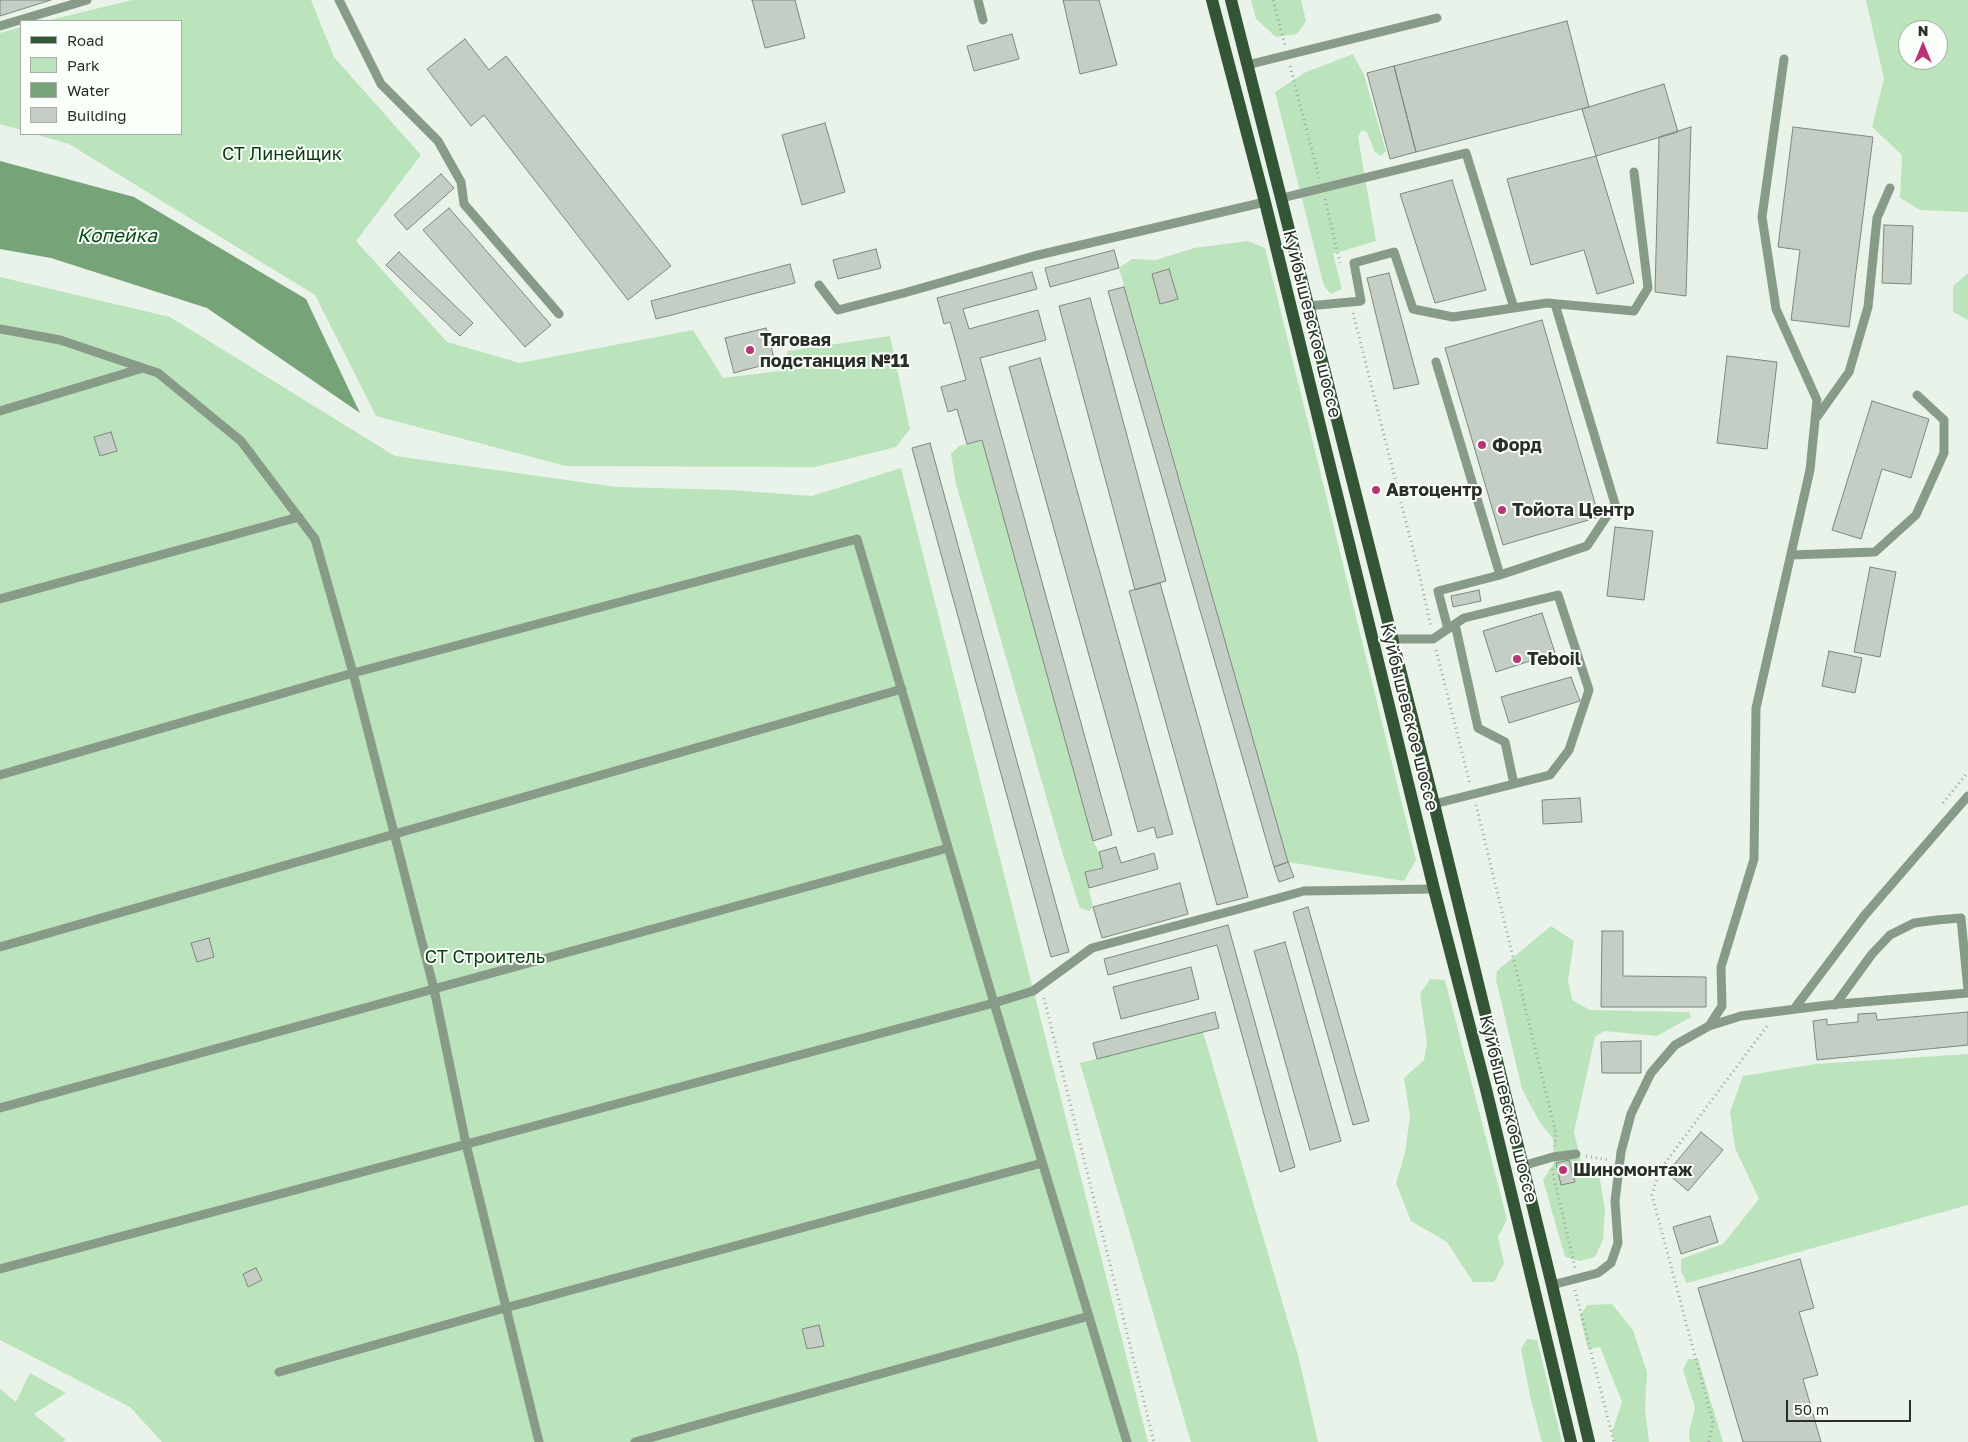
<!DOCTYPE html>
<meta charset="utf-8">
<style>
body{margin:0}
#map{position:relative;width:1968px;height:1442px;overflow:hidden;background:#e9f3e9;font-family:"Golos Text",sans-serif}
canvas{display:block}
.legend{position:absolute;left:20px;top:20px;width:162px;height:115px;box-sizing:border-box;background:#fafffa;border:1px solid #a7aba7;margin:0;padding:6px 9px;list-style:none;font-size:15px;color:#2a2e2a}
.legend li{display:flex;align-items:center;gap:10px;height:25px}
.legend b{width:25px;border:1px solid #a7aba7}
.north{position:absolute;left:1898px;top:20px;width:50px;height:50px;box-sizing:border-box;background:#fafffa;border:1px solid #a7aba7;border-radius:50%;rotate:0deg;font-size:14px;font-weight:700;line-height:20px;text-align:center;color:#2a2e2a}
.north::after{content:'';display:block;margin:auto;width:18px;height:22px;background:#bb3475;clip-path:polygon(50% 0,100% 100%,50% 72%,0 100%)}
.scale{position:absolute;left:1786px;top:1400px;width:125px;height:22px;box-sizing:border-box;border:2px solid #2a2e2a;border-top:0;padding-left:6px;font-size:15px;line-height:18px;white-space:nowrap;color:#2a2e2a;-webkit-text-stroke:4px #fafffa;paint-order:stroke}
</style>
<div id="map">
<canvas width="1968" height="1442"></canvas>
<ul class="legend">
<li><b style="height:6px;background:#335535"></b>Road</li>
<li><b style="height:14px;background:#bbe4bc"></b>Park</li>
<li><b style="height:14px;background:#77a378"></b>Water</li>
<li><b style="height:14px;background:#c4cec4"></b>Building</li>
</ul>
<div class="north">N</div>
<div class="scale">50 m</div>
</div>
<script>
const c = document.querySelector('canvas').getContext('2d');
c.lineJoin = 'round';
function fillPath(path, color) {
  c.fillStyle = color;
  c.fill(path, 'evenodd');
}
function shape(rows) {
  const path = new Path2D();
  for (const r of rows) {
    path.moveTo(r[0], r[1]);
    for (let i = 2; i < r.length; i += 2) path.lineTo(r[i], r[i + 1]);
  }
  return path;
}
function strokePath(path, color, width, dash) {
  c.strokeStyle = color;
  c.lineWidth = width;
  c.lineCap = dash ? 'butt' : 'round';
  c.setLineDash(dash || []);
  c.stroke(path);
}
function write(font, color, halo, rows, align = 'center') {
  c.font = font + ' "Golos Text",sans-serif';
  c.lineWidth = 4;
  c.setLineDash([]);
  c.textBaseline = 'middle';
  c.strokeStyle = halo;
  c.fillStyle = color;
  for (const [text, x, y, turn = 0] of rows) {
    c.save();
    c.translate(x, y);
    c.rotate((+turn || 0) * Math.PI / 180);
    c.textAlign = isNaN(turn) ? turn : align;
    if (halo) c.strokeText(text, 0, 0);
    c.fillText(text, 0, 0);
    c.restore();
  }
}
const green = shape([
 [132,0,311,0,334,57,421,155,356,241,447,342,520,363,693,330,723,378,780,371,788,351,890,336,910,429,896,447,815,467,566,466,376,416,315,295,69,144,34,134,181,134,181,21,46,21],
 [1251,0,1301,0,1306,21,1297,34,1276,37,1256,19],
 [1866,0,1968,0,1968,212,1920,210,1900,198,1902,155,1872,127,1884,79],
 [1908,30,1938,30,1938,60,1908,60],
 [21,27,21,130,0,124,0,33],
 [1353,54,1364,75,1386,151,1381,156,1375,152,1367,132,1362,130,1358,137,1376,241,1333,254,1342,289,1331,294,1324,286,1275,92,1304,73],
 [1248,241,1265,248,1416,860,1404,881,1288,862,1119,268,1132,259,1156,260,1194,248],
 [1968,273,1968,320,1953,312,1953,286],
 [0,277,170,317,395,456,617,487,730,490,812,496,901,468,1148,1442,162,1442,130,1407,0,1340],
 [982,440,1093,841,1099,852,1103,867,1085,872,1093,907,1089,911,1080,908,1063,855,956,484,951,454,959,446],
 [1551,926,1574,941,1568,980,1572,1000,1590,1010,1689,1012,1691,1017,1657,1036,1604,1031,1595,1037,1574,1132,1581,1161,1599,1173,1605,1210,1603,1240,1595,1257,1579,1261,1565,1257,1543,1180,1554,1163,1553,1139,1539,1121,1522,1089,1496,980,1497,971],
 [1430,979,1445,980,1507,1219,1498,1237,1504,1263,1494,1282,1473,1282,1447,1242,1411,1221,1396,1183,1405,1153,1410,1116,1404,1078,1424,1060,1427,1043,1420,994],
 [1203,1032,1299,1359,1318,1442,1191,1442,1080,1063],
 [1968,1054,1968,1205,1687,1283,1681,1271,1681,1259,1723,1244,1759,1199,1735,1148,1730,1112,1743,1076,1816,1064],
 [1612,1304,1633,1330,1647,1372,1645,1409,1649,1442,1615,1442,1612,1432,1622,1402,1600,1347,1588,1349,1580,1316,1587,1305],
 [1527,1339,1537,1340,1562,1442,1542,1442,1530,1396,1521,1349],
 [1688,1359,1698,1359,1723,1442,1690,1442,1689,1431,1695,1408,1683,1370],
 [30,1373,66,1393,34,1414,66,1440,63,1442,0,1442,0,1389,16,1402]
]);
const water = shape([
 [0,161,134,197,306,299,360,413,207,308,51,258,0,249]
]);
const building = shape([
 [0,0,51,0,0,16,0,0],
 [752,0,795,0,805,38,765,48,752,0],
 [1063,0,1099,0,1117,65,1080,74,1063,0],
 [1567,21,1589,107,1416,152,1394,66,1567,21],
 [1012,34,1019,59,974,71,967,46,1012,34],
 [465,39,489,70,506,56,671,266,628,300,484,115,471,126,427,69,465,39],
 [1394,66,1416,152,1390,159,1367,73,1394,66],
 [1664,84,1678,132,1596,156,1582,109,1664,84],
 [825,123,845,192,802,205,782,135,825,123],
 [1691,127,1686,296,1655,292,1659,137,1691,127],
 [1793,127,1873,137,1849,327,1791,320,1800,250,1778,247,1793,127],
 [1596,156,1634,283,1597,294,1584,250,1531,265,1507,179,1596,156],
 [441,174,454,188,407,230,394,215,441,174],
 [1452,180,1486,290,1435,303,1400,194,1452,180],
 [449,208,551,325,525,347,423,230,449,208],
 [1884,225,1913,226,1911,284,1882,283,1884,225],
 [876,249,881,268,838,279,833,260,876,249],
 [1114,250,1119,268,1050,287,1045,268,1114,250],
 [399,252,473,323,460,336,386,265,399,252],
 [790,264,795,283,656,319,651,301,790,264],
 [1169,269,1178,299,1160,304,1152,274,1169,269],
 [1032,272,1037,289,963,309,969,329,1038,310,1046,340,980,358,1112,835,1093,841,982,440,967,444,957,409,948,412,941,387,966,380,950,322,944,324,937,298,1032,272],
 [1389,273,1419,384,1394,389,1367,278,1389,273],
 [1124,287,1288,862,1274,867,1108,291,1124,287],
 [1090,298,1166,581,1135,590,1059,306,1090,298],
 [1542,320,1599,517,1503,545,1445,348,1542,320],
 [766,328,775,362,734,373,725,338,766,328],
 [1727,356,1777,362,1767,449,1717,443,1727,356],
 [1040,358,1173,834,1157,838,1154,827,1138,832,1009,367,1040,358],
 [1872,401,1929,419,1911,478,1882,469,1861,539,1832,530,1872,401],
 [111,432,117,451,100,456,94,437,111,432],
 [930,443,1069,952,1051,957,912,448,930,443],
 [1615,527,1653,531,1644,600,1607,596,1615,527],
 [1870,567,1896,572,1880,657,1854,652,1870,567],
 [1160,583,1248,897,1217,905,1129,591,1160,583],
 [1479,590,1481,601,1453,607,1451,596,1479,590],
 [1542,613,1555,653,1496,672,1483,631,1542,613],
 [1829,651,1862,658,1855,693,1822,686,1829,651],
 [1571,677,1580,701,1509,723,1501,697,1571,677],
 [1580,798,1582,822,1543,824,1542,800,1580,798],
 [1116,847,1121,863,1154,853,1158,869,1089,888,1085,872,1103,868,1099,852,1116,847],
 [1288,862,1294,877,1279,882,1274,867,1288,862],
 [1180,883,1188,914,1102,938,1093,907,1180,883],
 [1308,907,1369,1121,1353,1125,1293,912,1308,907],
 [1228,925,1295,1167,1280,1172,1217,945,1108,975,1104,959,1228,925],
 [1602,931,1623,931,1623,976,1706,977,1706,1007,1601,1007,1602,931],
 [209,938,214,957,197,962,191,943,209,938],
 [1285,942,1341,1141,1310,1150,1254,951,1285,942],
 [1191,967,1199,999,1121,1019,1113,987,1191,967],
 [1215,1012,1219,1028,1097,1059,1093,1043,1215,1012],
 [1968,1012,1968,1045,1817,1060,1813,1021,1827,1019,1827,1025,1858,1022,1858,1014,1876,1013,1877,1020,1968,1012],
 [1641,1041,1641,1073,1602,1073,1601,1042,1641,1041],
 [1701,1132,1723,1150,1688,1191,1667,1173,1701,1132],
 [1569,1160,1575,1182,1561,1185,1556,1163,1569,1160],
 [1710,1216,1718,1242,1681,1254,1673,1227,1710,1216],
 [1800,1259,1814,1308,1799,1312,1818,1375,1803,1379,1821,1442,1743,1442,1698,1288,1800,1259],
 [256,1268,262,1280,248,1287,243,1274,256,1268],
 [819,1325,824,1346,807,1349,802,1329,819,1325]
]);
const path = shape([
 [1273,0,1285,45],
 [1290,66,1319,178],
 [1325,199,1340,263],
 [1353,313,1419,573,1431,627],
 [1436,650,1470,784],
 [1943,803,1968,772],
 [1476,805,1556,1134,1555,1146],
 [1044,998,1154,1442],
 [1586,1156,1609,1160],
 [1552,1169,1575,1268],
 [1575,1290,1614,1442],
 [1709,1442,1713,1423,1652,1195,1659,1171,1767,1026]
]);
const lane = shape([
 [339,0,381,84,438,141,461,182,464,204,559,314],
 [978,0,983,20],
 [0,26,87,0],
 [1247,65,1437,18],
 [1282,198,1466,153,1514,308],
 [819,285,838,310,904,293,1034,256,1265,202],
 [1308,306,1361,301,1354,263,1394,252,1413,309,1453,317,1547,303,1634,311,1648,288,1634,172],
 [0,329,60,340,158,373,241,441,315,539,353,673,857,539,994,1003,1127,1442],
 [1436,362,1500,575,1438,591,1448,629],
 [0,411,143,368],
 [1817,417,1849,372,1868,307,1877,218,1890,188],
 [1791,555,1875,552,1916,515,1944,453,1944,420,1917,395],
 [1500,575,1587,546,1615,504,1555,304],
 [0,599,299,517],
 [1455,624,1478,728,1505,742,1514,784],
 [1391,639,1433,639,1464,618,1558,595,1589,690,1569,750,1550,775,1434,804],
 [0,775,353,673,434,989,466,1144,539,1442],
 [0,947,902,689],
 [1835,1005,1872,954,1890,935,1914,923,1937,920,1961,918,1968,990],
 [1794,1009,1864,916,1968,796],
 [1709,1026,1722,1006,1721,967,1754,859,1756,708,1810,470,1817,400,1776,309,1762,217,1784,59],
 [0,1108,948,848],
 [1522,1166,1553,1157,1576,1154],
 [0,1269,994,1003,1033,991,1092,948,1235,910,1304,891,1434,889],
 [1552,1285,1598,1273,1611,1263,1618,1243,1615,1201,1621,1152,1631,1114,1651,1073,1675,1045,1709,1026,1741,1016,1828,1005,1968,993],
 [279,1372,505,1308,1042,1163],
 [635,1442,1089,1316]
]);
const primary = shape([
 [1212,0,1265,202,1434,889,1486,1089,1571,1442],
 [1231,0,1434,804,1552,1285,1589,1442]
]);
const markers = [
 [750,350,5,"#bb3475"],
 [1482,445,5,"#bb3475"],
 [1376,490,5,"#bb3475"],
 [1502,510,5,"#bb3475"],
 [1517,659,5,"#bb3475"],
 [1563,1170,5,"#bb3475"]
];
const parkNames = [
 ["СТ Линейщик",282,154],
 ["СТ Строитель",485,957]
];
const streetNames = [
 ["Куйбышевское шоссе",1312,324,76],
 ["Куйбышевское шоссе",1409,717,76],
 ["Куйбышевское шоссе",1508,1109,76]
];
const poiNames = [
 ["Тяговая",760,340],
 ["подстанция №11",760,361],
 ["Форд",1492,445],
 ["Автоцентр",1386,490],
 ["Тойота Центр",1512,510],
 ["Teboil",1527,659],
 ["Шиномонтаж",1573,1170]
];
const waterNames = [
 ["Копейка",117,236]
];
fillPath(green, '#bbe4bc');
fillPath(water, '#77a378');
fillPath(building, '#c4cec4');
strokePath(building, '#7e877e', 1);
strokePath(path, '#9da49d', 3, [1, 4]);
strokePath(lane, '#889b88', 9);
strokePath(primary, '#335535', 12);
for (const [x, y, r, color] of markers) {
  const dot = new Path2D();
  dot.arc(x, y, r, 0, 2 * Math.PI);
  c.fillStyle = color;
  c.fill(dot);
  strokePath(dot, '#fafffa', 2);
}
write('18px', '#083a10', '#fafffa', parkNames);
write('18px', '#2a2e2a', '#fafffa', streetNames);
write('bold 18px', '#2a2e2a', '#fafffa', poiNames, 'left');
write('italic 19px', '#074d15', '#fafffa', waterNames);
</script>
